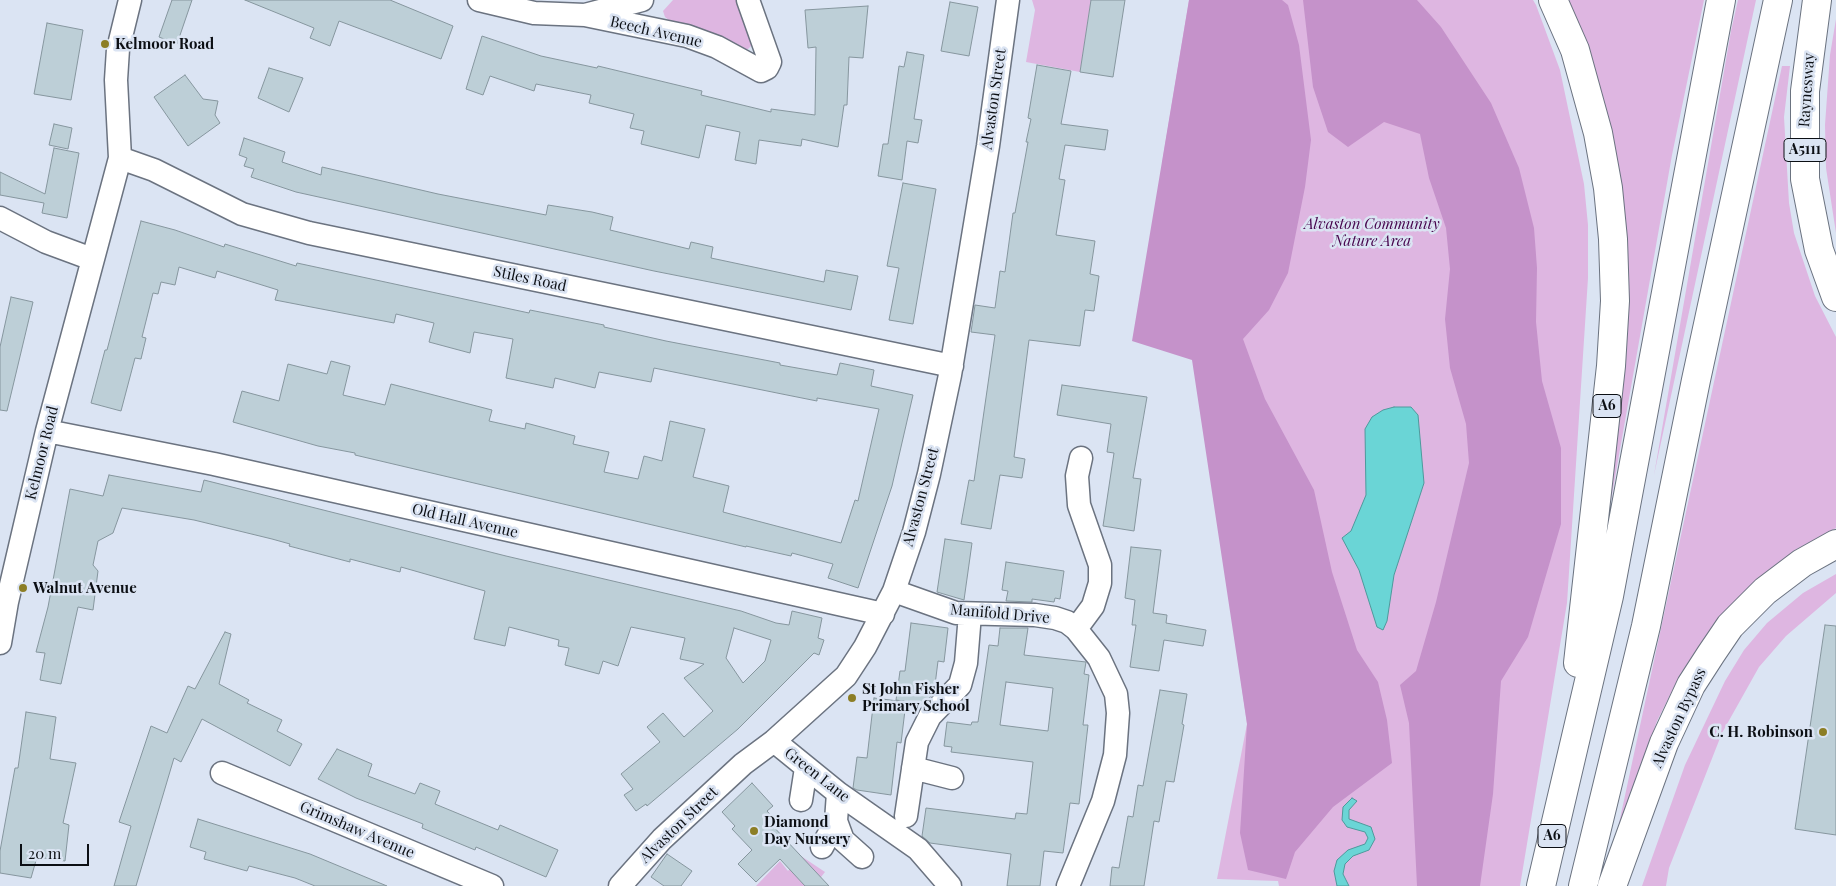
<!DOCTYPE html>
<style>
body{margin:0}
#map{position:relative;width:1836px;height:886px;overflow:hidden;background:#dbe4f3;font-family:"Playfair Display",serif}
canvas{display:block}
.scale{position:absolute;left:20px;top:844px;width:69px;height:22px;box-sizing:border-box;border:2px solid #0c0f14;border-top:0;padding-left:6px;font-size:15px;line-height:18px;white-space:nowrap;color:#0c0f14;-webkit-text-stroke:4px #dbe4f3;paint-order:stroke}
</style>
<div id="map">
<canvas width="1836" height="886"></canvas>
<div class="scale">20 m</div>
</div>
<script>
const c = document.querySelector('canvas').getContext('2d');
c.lineJoin = 'round';
function fillPath(path, color) {
  c.fillStyle = color;
  c.fill(path, 'evenodd');
}
function shape(rows) {
  const path = new Path2D();
  for (const r of rows) {
    path.moveTo(r[0], r[1]);
    for (let i = 2; i < r.length; i += 2) path.lineTo(r[i], r[i + 1]);
  }
  return path;
}
function strokePath(path, color, width, dash) {
  c.strokeStyle = color;
  c.lineWidth = width;
  c.lineCap = dash ? 'butt' : 'round';
  c.setLineDash(dash || []);
  c.stroke(path);
}
function write(font, color, halo, rows, align = 'center') {
  c.font = font + ' "Playfair Display",serif';
  c.lineWidth = 5;
  c.setLineDash([]);
  c.textBaseline = 'middle';
  c.strokeStyle = halo;
  c.fillStyle = color;
  for (const [text, x, y, turn = 0] of rows) {
    c.save();
    c.translate(x, y);
    c.rotate((+turn || 0) * Math.PI / 180);
    c.textAlign = isNaN(turn) ? turn : align;
    if (halo) c.strokeText(text, 0, 0);
    c.fillText(text, 0, 0);
    c.restore();
  }
}
const green = shape([
 [673,0,738,0,753,44,748,49,738,49,671,22,665,17,663,11],
 [1032,0,1091,0,1080,72,1026,62,1035,10],
 [1189,0,1533,0,1536,5,1560,70,1584,184,1588,225,1588,278,1567,603,1520,886,1279,886,1278,881,1217,879,1247,724,1195,357,1162,163],
 [1569,0,1704,0,1672,155,1610,506,1605,507,1623,333,1587,51],
 [1738,0,1756,0,1654,475,1731,31],
 [1836,19,1836,233,1826,168,1825,125,1830,55],
 [1782,66,1790,66,1784,117,1789,203,1794,233,1815,296,1836,337,1836,528,1795,550,1740,596,1710,630,1681,673,1657,721,1615,842],
 [1836,574,1836,593,1786,636,1759,667,1722,733,1669,868,1666,886,1642,886,1685,765,1725,681,1744,650,1767,623,1803,593],
 [801,856,825,872,814,886,756,886,780,861,788,871]
]);
const forest = shape([
 [1189,0,1282,0,1288,5,1299,45,1311,140,1305,187,1288,273,1269,310,1243,339,1265,399,1314,490,1332,572,1357,650,1378,682,1387,720,1392,763,1333,807,1295,852,1286,879,1248,870,1240,833,1247,724,1192,360,1132,341],
 [1303,0,1417,0,1441,27,1491,103,1519,168,1534,228,1537,268,1536,322,1542,381,1561,448,1561,524,1528,637,1501,681,1493,794,1480,886,1417,886,1409,723,1400,685,1416,671,1436,602,1469,463,1466,424,1450,368,1445,319,1450,269,1446,228,1429,178,1420,134,1384,122,1348,147,1328,132,1313,87]
]);
const water = shape([
 [1394,407,1411,407,1418,415,1424,483,1394,575,1387,621,1383,630,1377,627,1359,570,1342,538,1351,531,1366,495,1365,429,1372,417,1383,410,1394,407],
 [1352,798,1357,801,1349,810,1349,819,1371,827,1375,839,1369,850,1353,856,1345,864,1343,874,1349,886,1337,886,1334,871,1337,860,1348,850,1365,844,1368,838,1365,832,1347,827,1342,820,1343,807,1352,798]
]);
const building = shape([
 [172,0,192,0,177,44,159,37,172,0],
 [245,0,390,0,453,26,441,59,339,21,330,46,310,38,314,28,245,0],
 [1091,0,1125,0,1113,77,1080,72,1091,0],
 [950,2,978,7,969,56,941,51,950,2],
 [868,6,863,58,849,57,847,105,844,105,838,147,802,139,801,146,759,140,756,164,735,160,740,132,706,125,699,158,641,144,644,131,630,128,634,114,589,103,591,95,536,84,534,91,490,76,483,95,466,89,482,36,541,56,597,68,598,66,702,91,701,95,771,112,771,109,815,115,816,47,808,48,805,10,868,6],
 [47,23,83,30,71,100,34,94,47,23],
 [907,52,924,55,914,119,922,120,918,143,907,141,902,180,878,176,883,144,888,144,899,66,904,67,907,52],
 [1037,65,1071,71,1061,124,1108,130,1105,150,1065,145,1059,179,1065,180,1056,235,1095,241,1090,274,1099,276,1094,311,1085,310,1080,346,1029,340,1014,457,1025,459,1022,478,1000,475,991,529,961,524,969,480,974,481,995,335,971,332,975,305,995,308,1000,271,1005,272,1013,213,1015,213,1028,142,1026,142,1031,119,1028,118,1037,65],
 [269,68,303,78,289,112,258,98,269,68],
 [185,75,203,99,218,101,215,115,220,123,188,146,154,97,185,75],
 [54,124,72,128,68,149,49,145,54,124],
 [244,138,285,152,282,162,321,175,322,167,438,194,546,215,548,205,592,212,613,217,610,230,689,249,691,242,713,247,711,258,824,282,826,270,858,276,851,310,654,271,296,192,251,177,254,169,244,166,247,158,239,155,244,138],
 [54,148,79,153,67,218,42,213,44,203,0,195,0,172,45,194,54,148],
 [903,183,936,189,913,324,889,320,899,268,887,266,903,183],
 [141,221,175,230,224,247,225,244,296,266,297,263,529,313,530,310,604,325,604,327,666,341,780,363,780,365,837,375,840,363,874,370,871,386,913,395,892,486,858,588,828,578,833,564,792,553,791,556,746,546,746,547,355,455,355,453,318,446,233,422,242,391,279,401,288,364,327,374,331,361,350,366,343,395,385,405,391,384,492,410,489,421,525,429,526,423,575,436,573,444,609,452,604,472,638,479,644,456,662,461,670,421,705,429,693,477,729,486,723,512,841,543,855,500,858,501,879,409,817,398,817,401,782,394,654,368,651,382,599,372,595,388,555,378,553,388,506,378,513,339,474,332,470,353,429,342,434,323,396,314,394,323,275,300,278,290,217,271,215,278,179,267,175,285,161,282,158,294,153,293,142,337,146,338,141,359,135,358,121,411,91,403,105,350,107,350,141,221],
 [11,297,33,302,7,411,0,410,0,347,11,297],
 [1062,385,1147,397,1133,478,1141,479,1134,531,1103,526,1114,453,1107,452,1111,424,1057,415,1062,385],
 [109,475,201,492,204,480,506,556,741,611,776,623,789,625,792,611,822,618,818,638,824,640,819,655,814,653,738,729,647,806,646,804,636,811,624,795,633,789,621,774,660,742,647,727,663,713,684,737,713,711,684,678,704,664,680,659,685,638,631,627,618,666,603,661,599,674,565,665,569,648,558,646,559,640,509,627,505,646,474,639,485,591,401,567,400,572,350,559,350,562,289,546,290,544,272,539,194,520,122,508,113,533,98,541,93,565,98,571,93,610,78,607,61,684,40,680,45,653,36,652,48,607,70,489,103,496,109,475],
 [734,628,771,640,765,661,743,683,726,658,734,628],
 [945,539,972,543,964,600,937,592,945,539],
 [1131,547,1161,550,1153,613,1167,615,1166,623,1206,630,1203,646,1164,640,1159,671,1130,667,1136,625,1132,625,1135,600,1125,598,1131,547],
 [1006,562,1064,571,1060,599,1055,598,1054,602,1032,599,1032,602,1006,601,1008,591,1002,590,1006,562],
 [911,623,948,628,944,662,938,661,934,693,923,704,896,700,900,671,905,671,911,623],
 [1825,625,1836,626,1836,835,1795,829,1825,625],
 [1000,628,1028,628,1024,655,1086,662,1084,674,1089,675,1083,725,1088,725,1079,804,1070,803,1063,853,1044,851,1040,886,1007,886,1011,854,930,843,922,836,926,808,1015,819,1016,813,1027,814,1033,762,951,752,952,747,944,746,947,722,971,725,972,722,978,722,989,645,998,646,1000,628],
 [1006,682,1053,688,1048,731,1000,725,1006,682],
 [225,632,231,634,219,684,249,700,247,703,282,720,277,731,302,744,290,766,202,719,181,762,174,758,136,886,114,886,131,826,119,822,151,726,167,733,188,686,195,689,225,632],
 [1160,690,1187,694,1182,724,1184,725,1174,782,1166,781,1159,822,1154,821,1144,886,1110,886,1112,867,1119,868,1128,816,1133,817,1138,785,1143,786,1160,690],
 [874,698,906,702,901,743,897,742,891,795,857,790,853,788,857,757,867,758,874,698],
 [26,712,56,717,50,759,76,763,63,823,69,825,65,861,37,857,31,878,0,873,0,851,15,768,18,768,26,712],
 [337,749,372,764,368,776,415,794,420,783,440,791,435,804,498,830,500,825,558,850,546,877,476,847,475,850,422,828,423,824,356,798,318,779,337,749],
 [752,783,773,806,767,811,774,819,770,823,829,886,805,886,780,859,756,882,738,864,752,850,732,829,735,826,722,812,752,783],
 [198,819,310,854,387,886,315,886,295,878,249,866,247,871,204,859,206,852,190,847,198,819],
 [667,854,692,871,681,886,664,886,651,877,667,854]
]);
const minor = shape([
 [479,0,534,13,585,15,642,0],
 [585,15,687,36,717,47,761,71,767,68,770,62,748,0],
 [120,158,154,170,242,214,309,233,952,366],
 [0,218,46,242,92,259],
 [47,431,214,464,883,614],
 [894,591,956,613,1035,615,1055,618,1067,622,1076,629,1099,658,1116,694,1118,713,1115,755,1103,801,1068,886],
 [1076,629,1093,606,1100,583,1100,565,1079,505,1077,476,1081,458],
 [0,643,7,602,47,431,120,158,116,80,118,49,130,0],
 [774,741,838,793,918,849,950,886],
 [913,768,952,778],
 [222,773,492,886],
 [801,800,806,768],
 [906,816,917,742,930,716,960,685,966,663,970,614],
 [836,821,843,840,862,857],
 [822,847,836,821,838,793],
 [620,886,662,839,743,764,774,741,846,676,865,647,894,591,914,532,929,474,950,375,988,146,1008,0]
]);
const highway = shape([
 [1553,0,1575,50,1598,133,1608,188,1613,239,1615,301,1611,366,1578,663],
 [1817,0,1805,91,1805,179,1819,250,1836,297],
 [1541,886,1609,596,1721,0],
 [1583,886,1646,626,1696,380,1778,0],
 [1612,886,1664,743,1691,685,1711,654,1730,626,1765,591,1802,563,1836,544]
]);
const markers = [
 [105,44,5,"#8c7e25"],
 [23,588,5,"#8c7e25"],
 [852,698,5,"#8c7e25"],
 [1823,732,5,"#8c7e25"],
 [754,831,5,"#8c7e25"]
];
const shields = [
 [1805,150,42],
 [1607,406,28],
 [1552,836,28]
];
const shieldNames = [
 ["A5111",1805,150],
 ["A6",1607,406],
 ["A6",1552,836]
];
const streetNames = [
 ["Beech Avenue",656,32,13],
 ["Raynesway",1807,90,-86],
 ["Alvaston Street",994,99,-82],
 ["Stiles Road",530,279,12],
 ["Kelmoor Road",42,453,-76],
 ["Alvaston Street",921,497,-75],
 ["Old Hall Avenue",465,521,13],
 ["Manifold Drive",1000,614,5],
 ["Alvaston Bypass",1679,718,-65],
 ["Green Lane",817,775,38],
 ["Alvaston Street",679,825,-44],
 ["Grimshaw Avenue",357,830,23]
];
const poiNames = [
 ["Kelmoor Road",115,44],
 ["Walnut Avenue",33,588],
 ["St John Fisher",862,689],
 ["Primary School",862,706],
 ["C. H. Robinson",1813,732,"right"],
 ["Diamond",764,822],
 ["Day Nursery",764,839]
];
const parkNames = [
 ["Alvaston Community",1372,224],
 ["Nature Area",1372,241]
];
fillPath(green, '#deb6e1');
fillPath(forest, '#c592ca');
fillPath(water, '#6ad5d6');
strokePath(water, '#4e9a9c', 1);
fillPath(building, '#bdcfd7');
strokePath(building, '#86969e', 1);
strokePath(minor, '#6b7380', 25);
strokePath(highway, '#6b7380', 30);
strokePath(minor, '#fff', 22);
strokePath(highway, '#fff', 28);
for (const [x, y, r, color] of markers) {
  const dot = new Path2D();
  dot.arc(x, y, r, 0, 2 * Math.PI);
  c.fillStyle = color;
  c.fill(dot);
  strokePath(dot, '#dbe4f3', 2);
}
for (const [x, y, w] of shields) {
  const box = new Path2D();
  box.roundRect(x - w / 2, y - 11.5, w, 23, 4);
  c.fillStyle = '#dbe4f3';
  c.fill(box);
  strokePath(box, '#0c0f14', 1);
}
write('bold 14px', '#0c0f14', null, shieldNames);
write('15px', '#0c0f14', '#dbe4f3', streetNames);
write('bold 15px', '#0c0f14', '#dbe4f3', poiNames, 'left');
write('italic 15px', '#45034c', '#dbe4f3', parkNames);
</script>
